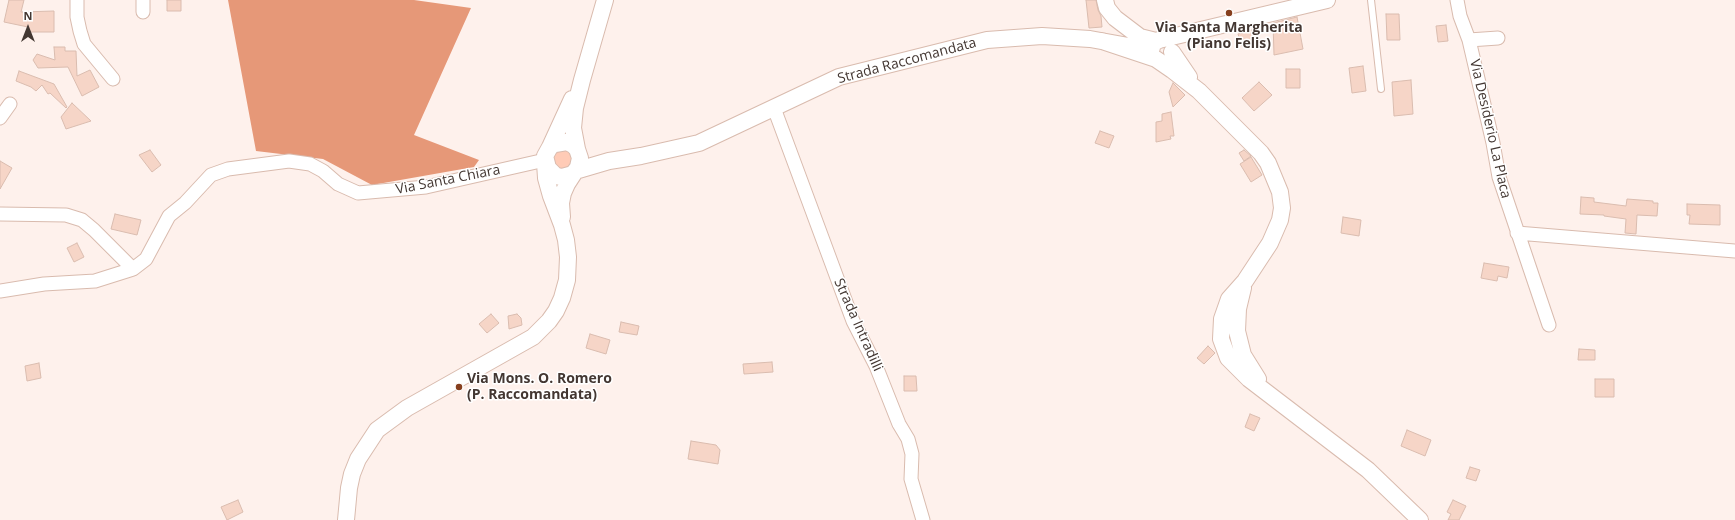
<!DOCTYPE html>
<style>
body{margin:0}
#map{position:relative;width:1735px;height:520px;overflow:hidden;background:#fef1ec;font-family:"Open Sans",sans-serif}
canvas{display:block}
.north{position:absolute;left:8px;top:8px;width:40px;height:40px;-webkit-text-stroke:3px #fff;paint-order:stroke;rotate:0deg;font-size:11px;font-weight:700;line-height:16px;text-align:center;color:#433732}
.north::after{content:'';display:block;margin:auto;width:14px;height:18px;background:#433732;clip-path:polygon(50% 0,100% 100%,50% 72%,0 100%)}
</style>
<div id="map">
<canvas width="1735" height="520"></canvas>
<div class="north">N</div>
</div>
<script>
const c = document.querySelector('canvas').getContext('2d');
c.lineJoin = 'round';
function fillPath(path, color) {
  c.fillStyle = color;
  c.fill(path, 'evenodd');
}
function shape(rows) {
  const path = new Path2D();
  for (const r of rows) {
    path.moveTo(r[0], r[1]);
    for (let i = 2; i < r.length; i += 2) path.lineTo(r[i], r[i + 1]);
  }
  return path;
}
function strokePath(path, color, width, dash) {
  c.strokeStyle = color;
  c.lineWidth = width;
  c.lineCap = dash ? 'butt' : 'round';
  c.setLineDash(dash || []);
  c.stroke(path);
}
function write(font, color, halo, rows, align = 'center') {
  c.font = font + ' "Open Sans",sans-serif';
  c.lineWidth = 3;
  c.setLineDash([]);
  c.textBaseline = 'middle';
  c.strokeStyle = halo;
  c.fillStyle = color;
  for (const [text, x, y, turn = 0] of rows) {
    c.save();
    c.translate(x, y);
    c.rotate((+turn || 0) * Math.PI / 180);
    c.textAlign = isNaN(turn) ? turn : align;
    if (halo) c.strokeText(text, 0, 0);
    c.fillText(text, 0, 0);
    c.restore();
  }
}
const green = shape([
 [559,149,569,151,573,161,567,169,559,169,552,161,553,154]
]);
const forest = shape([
 [228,0,414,0,471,8,414,135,479,160,474,167,372,185,323,159,256,151]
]);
const building = shape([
 [9,0,24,0,21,12,54,11,54,32,28,32,28,27,4,22,9,0],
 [167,0,181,0,181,11,167,11,167,0],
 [1086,0,1096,0,1098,10,1101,16,1102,27,1089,28,1086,0],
 [1386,14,1399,14,1400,40,1387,40,1386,14],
 [1297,17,1303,49,1274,55,1273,23,1297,17],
 [1446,25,1448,41,1438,42,1436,26,1446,25],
 [1255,29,1259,40,1242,46,1238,34,1255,29],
 [54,47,65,47,65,51,76,51,77,76,90,70,99,87,82,96,68,67,38,68,33,60,37,54,55,60,54,47],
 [1363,66,1366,91,1352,93,1349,68,1363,66],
 [1286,69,1300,69,1300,88,1286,88,1286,69],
 [19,71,54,84,67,107,66,108,50,93,48,94,42,85,36,91,31,87,16,81,19,71],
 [1411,80,1413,114,1394,116,1392,82,1411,80],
 [1259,82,1272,95,1254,111,1242,98,1259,82],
 [1173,83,1185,95,1173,107,1169,92,1173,83],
 [72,103,91,121,66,129,61,117,72,103],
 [1171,112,1174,136,1170,136,1171,139,1156,142,1156,122,1162,121,1162,114,1171,112],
 [1100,131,1114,136,1109,148,1095,143,1100,131],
 [150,150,161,165,152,172,139,155,150,150],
 [1244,150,1251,156,1244,161,1239,153,1244,150],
 [1251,157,1262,175,1251,182,1240,164,1251,157],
 [0,161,12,168,0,189,0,161],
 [1581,197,1594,198,1594,202,1626,206,1627,199,1653,201,1653,203,1658,203,1657,216,1637,215,1636,234,1625,233,1626,219,1604,216,1604,215,1580,214,1581,197],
 [1687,204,1720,205,1720,225,1689,224,1690,215,1687,215,1687,204],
 [115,214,141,220,137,235,111,229,115,214],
 [1343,217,1361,220,1359,236,1341,233,1343,217],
 [77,243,84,257,74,262,67,248,77,243],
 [1484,263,1509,267,1507,278,1498,276,1497,281,1481,278,1484,263],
 [491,314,499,323,487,333,479,324,491,314],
 [517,314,521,318,522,325,509,329,508,316,517,314],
 [621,322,639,326,637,335,619,332,621,322],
 [590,334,610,340,606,354,586,348,590,334],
 [1208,346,1215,353,1204,364,1197,358,1208,346],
 [1579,349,1595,350,1595,360,1578,360,1579,349],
 [772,362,773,372,744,374,743,364,772,362],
 [39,363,41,378,27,381,25,366,39,363],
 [904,376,916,376,917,391,904,391,904,376],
 [1595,379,1614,379,1614,397,1595,397,1595,379],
 [1250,414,1260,418,1254,431,1245,427,1250,414],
 [1407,430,1431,440,1425,456,1401,446,1407,430],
 [691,441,716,445,720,450,718,464,688,459,691,441],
 [1470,467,1480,470,1476,481,1466,478,1470,467],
 [238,500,243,512,227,520,221,507,238,500],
 [1453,500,1466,506,1459,520,1448,520,1451,514,1447,512,1453,500]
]);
const service = shape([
 [1371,0,1381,89]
]);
const minor = shape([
 [77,0,77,17,80,31,84,44,113,79],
 [143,0,143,12],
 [1457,0,1460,16,1469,40,1493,143,1499,177,1549,325],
 [1469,40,1498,38],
 [774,108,853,321,876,366,899,424,908,439,912,454,911,479,923,520],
 [0,118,10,104],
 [0,214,66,215,82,220,94,230,133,269],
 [1517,233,1735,251],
 [0,291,44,284,95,281,133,269,146,259,169,216,185,203,211,175,228,169,289,161,310,164,323,171,338,184,358,193,426,187,545,160]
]);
const tertiary = shape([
 [1105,0,1107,8,1115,18,1140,37,1156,41],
 [1102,41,1156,59,1172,70,1199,91,1261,153,1268,163,1280,192,1282,208,1280,220,1270,243,1245,281,1229,299,1222,319,1221,339,1228,358,1249,379,1368,470,1420,520],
 [1151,51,1153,43,1159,40,1327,0],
 [1172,52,1189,77],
 [550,147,572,99],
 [577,149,573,128,575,108,582,80,605,0],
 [575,171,609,161,641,156,699,143,839,77,987,40,1042,36,1090,39,1134,47,1143,47,1153,43],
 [562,217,561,203,563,193,567,184,578,167,580,158,577,149,573,145,567,142,555,144,550,147,545,156,548,168,556,176,562,177,573,174],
 [1243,288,1238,309,1237,331,1243,355,1258,379],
 [346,520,349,488,352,474,358,459,377,430,407,408,533,337,549,321,556,311,562,298,567,280,568,257,566,240,562,225,551,196,546,178,545,163]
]);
const markers = [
 [1229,13,4,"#863f1e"],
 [459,387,4,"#863f1e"]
];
const poiNames = [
 ["Via Santa Margherita",1229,28],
 ["(Piano Felis)",1229,44],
 ["Via Mons. O. Romero",467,379,"left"],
 ["(P. Raccomandata)",467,395,"left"]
];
const streetNames = [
 ["Strada Raccomandata",907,61,-15],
 ["Via Desiderio La Placa",1490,129,77],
 ["Via Santa Chiara",448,180,-11],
 ["Strada Intradilli",858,325,66]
];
fillPath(green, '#ffcbb6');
fillPath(forest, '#e69878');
fillPath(building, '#f6d5c7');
strokePath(building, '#dabcaf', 1);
strokePath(service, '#d9bbae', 8);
strokePath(minor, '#d9bbae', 15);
strokePath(tertiary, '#d9bbae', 18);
strokePath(service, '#fff', 6);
strokePath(minor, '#fff', 13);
strokePath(tertiary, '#fff', 16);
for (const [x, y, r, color] of markers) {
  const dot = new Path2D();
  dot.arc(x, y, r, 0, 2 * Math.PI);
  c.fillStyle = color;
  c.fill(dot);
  strokePath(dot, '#fff', 1.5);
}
write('bold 14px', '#433732', '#fff', poiNames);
write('14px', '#433732', '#fff', streetNames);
</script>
